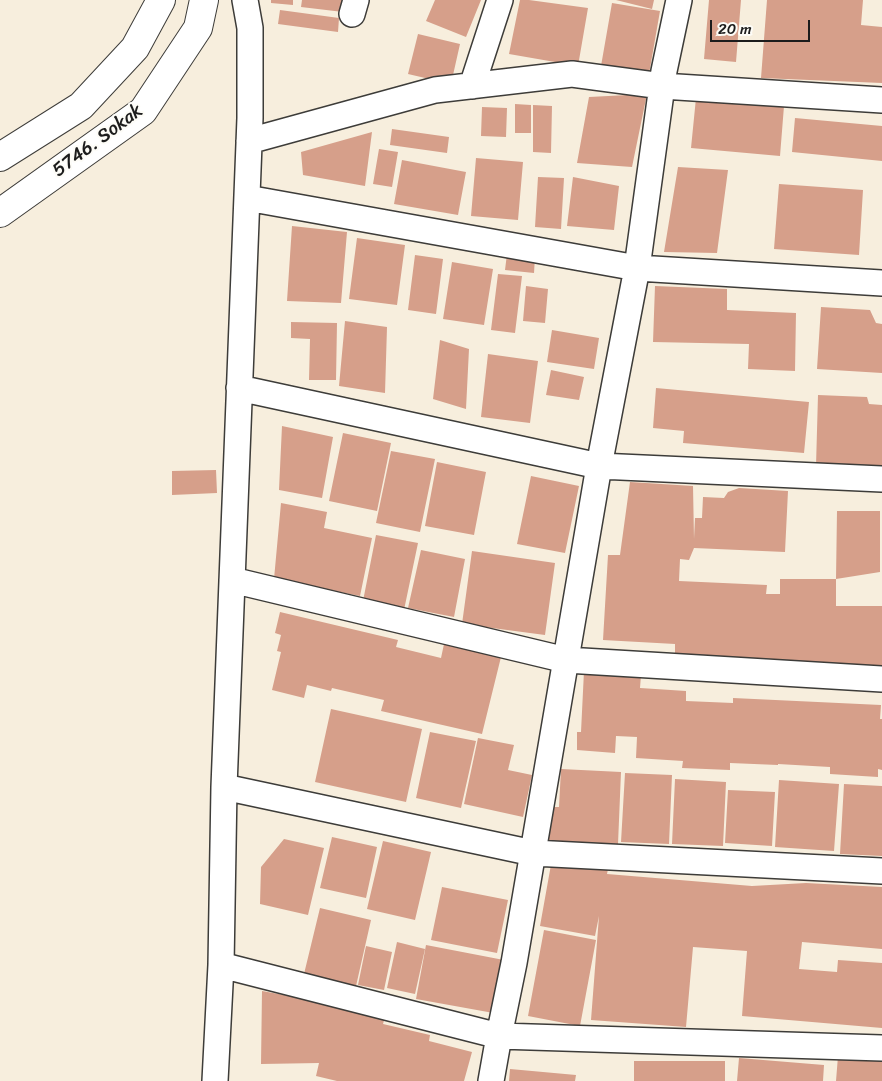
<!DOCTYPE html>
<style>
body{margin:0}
#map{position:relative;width:882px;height:1081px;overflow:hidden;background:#f7eedd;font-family:Sriracha,sans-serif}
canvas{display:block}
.scale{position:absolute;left:710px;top:20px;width:100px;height:22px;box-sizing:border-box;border:2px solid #1c1c1c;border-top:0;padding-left:6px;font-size:15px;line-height:18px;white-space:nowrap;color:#1c1c1c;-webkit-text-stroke:4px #fdfcf7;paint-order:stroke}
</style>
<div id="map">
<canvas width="882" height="1081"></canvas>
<div class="scale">20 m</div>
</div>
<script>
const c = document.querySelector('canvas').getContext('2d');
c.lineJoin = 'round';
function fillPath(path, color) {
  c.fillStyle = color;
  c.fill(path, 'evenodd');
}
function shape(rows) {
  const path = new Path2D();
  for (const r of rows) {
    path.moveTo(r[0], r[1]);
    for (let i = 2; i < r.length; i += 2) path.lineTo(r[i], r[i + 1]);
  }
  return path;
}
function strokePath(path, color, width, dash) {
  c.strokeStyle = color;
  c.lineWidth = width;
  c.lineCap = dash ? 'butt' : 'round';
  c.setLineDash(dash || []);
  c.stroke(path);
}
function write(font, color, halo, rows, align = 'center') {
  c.font = font + ' Sriracha,sans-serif';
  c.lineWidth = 4;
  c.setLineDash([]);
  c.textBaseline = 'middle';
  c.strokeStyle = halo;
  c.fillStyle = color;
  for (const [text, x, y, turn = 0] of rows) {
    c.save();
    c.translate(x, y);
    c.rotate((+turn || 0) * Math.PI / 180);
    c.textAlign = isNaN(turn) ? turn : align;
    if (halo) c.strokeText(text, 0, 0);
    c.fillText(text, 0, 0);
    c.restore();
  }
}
const building = shape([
 [271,0,293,0,293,5,271,3],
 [302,0,345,0,343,12,301,7],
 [435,0,481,0,466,37,426,21],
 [520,0,529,0,588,8,578,66,509,54],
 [616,0,654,0,652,9],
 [709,0,741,0,736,62,704,59],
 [767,0,863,0,861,25,882,27,882,83,761,78],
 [612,3,660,11,649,74,601,66],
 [280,10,339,18,338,32,278,24],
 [418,34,460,44,451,84,408,74],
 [647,94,632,167,577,163,589,97],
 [696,98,784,106,780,156,691,148],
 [515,104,531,105,531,133,515,133],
 [533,105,552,106,551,153,533,152],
 [482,107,507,108,506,137,481,136],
 [795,118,882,126,882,161,792,152],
 [392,129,449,137,447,153,390,145],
 [372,132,365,186,303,175,301,152],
 [379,149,398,152,392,187,373,184],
 [476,158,523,162,518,220,471,216],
 [402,160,466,172,458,215,394,204],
 [678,167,728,170,717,253,664,252],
 [538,177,564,178,561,229,535,227],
 [573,177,619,186,614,230,567,226],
 [779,184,863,190,859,255,774,249],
 [292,226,347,232,341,303,287,301],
 [357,238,405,245,397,305,349,299],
 [507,254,535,257,534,273,505,270],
 [415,255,443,259,436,314,408,310],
 [452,262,493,269,484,325,443,319],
 [498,274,522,276,515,333,491,330],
 [526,286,548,289,545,323,523,321],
 [655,286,727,289,727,310,796,313,795,371,748,369,749,344,653,342],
 [821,307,870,310,876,323,882,324,882,373,817,369],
 [345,321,387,327,385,393,339,386],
 [291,322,337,323,336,380,309,380,310,339,291,338],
 [552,330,599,338,594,369,547,362],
 [440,340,469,349,466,409,433,399],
 [488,354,538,361,530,423,481,417],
 [551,370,584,377,579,400,546,395],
 [656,388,809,402,804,453,683,443,684,431,653,428],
 [818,395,867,397,869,404,882,405,882,468,816,466],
 [282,426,333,437,322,498,279,490],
 [343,433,391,443,377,511,329,501],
 [391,451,435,459,420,532,376,523],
 [437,462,486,472,474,535,425,526],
 [216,470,217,493,172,495,172,471],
 [531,476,579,486,565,553,517,544],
 [630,482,693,486,694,539,695,518,702,518,703,497,724,498,728,492,739,488,788,491,785,552,694,548,689,560,680,559,679,581,767,585,766,594,780,594,780,579,836,579,836,606,882,606,882,666,868,666,675,656,675,644,603,640,608,555,620,555],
 [281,503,327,512,324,528,372,538,360,596,274,579],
 [837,511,880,511,880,572,836,579],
 [376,535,418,543,404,610,363,601],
 [421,550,465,559,454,617,408,608],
 [472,551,555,563,545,635,462,624],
 [280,612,398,640,396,647,441,658,444,644,501,657,482,734,381,711,384,700,332,688,331,691,307,685,304,698,272,690,281,652,277,651,281,635,275,633],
 [584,671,641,675,640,688,686,691,686,701,733,703,733,698,881,705,880,719,882,719,882,770,878,769,878,777,830,774,830,767,778,764,778,765,730,763,730,770,682,768,683,761,636,758,637,737,616,736,615,753,577,750,577,732,581,732],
 [331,709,422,729,406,802,315,782],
 [430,732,476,741,461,808,416,798],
 [478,738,514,745,508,770,532,775,523,817,464,804],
 [561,769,621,772,618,844,549,841,550,807,559,807],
 [625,773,672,775,669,844,621,842],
 [675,779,726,782,723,846,672,844],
 [779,780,839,784,834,851,775,847],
 [844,784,882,786,882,856,840,854],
 [728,790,775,792,772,846,725,843],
 [332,837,377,847,366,898,320,888],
 [284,839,324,848,308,915,260,904,261,867],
 [383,841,431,852,415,920,367,909],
 [552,859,608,869,607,874,752,886,806,883,882,887,882,949,802,942,799,969,837,972,838,960,882,963,882,1028,742,1016,747,951,693,947,686,1027,591,1020,599,916,595,936,540,926],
 [442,887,508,900,497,953,431,940],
 [320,908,371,920,356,986,304,974],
 [544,930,596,940,580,1026,528,1016],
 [397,942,425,949,415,994,387,988],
 [426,945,509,961,499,1014,416,999],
 [366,946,392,952,384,990,358,985],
 [262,991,334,1004,385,1017,383,1024,430,1035,429,1041,472,1052,464,1081,337,1081,316,1076,319,1063,261,1064],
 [838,1056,882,1060,882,1081,836,1081],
 [739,1058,824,1065,823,1081,737,1081],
 [634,1061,725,1061,725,1081,634,1081],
 [510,1069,576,1075,575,1081,509,1081]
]);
const street = shape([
 [352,14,356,0],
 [472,86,500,0],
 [249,141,435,90,572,74,662,86,882,100],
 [247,198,637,268,882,283],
 [239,388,599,466,882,479],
 [232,580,566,660,882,679],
 [224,787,533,853,882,871],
 [221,965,499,1036,882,1048],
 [215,1081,221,965,224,787,250,118,250,28,245,0],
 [491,1081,499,1036,514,963,599,466,637,268,664,71,679,0]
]);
const secondary = shape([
 [0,157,81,106,135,48,161,0],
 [0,213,143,111,198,28,204,0]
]);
const streetNames = [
 ["5746. Sokak",98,141,-37]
];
fillPath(building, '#d69f8a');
strokePath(street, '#3d3c39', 28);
strokePath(secondary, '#3d3c39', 30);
strokePath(street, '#fff', 25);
strokePath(secondary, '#fff', 28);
write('19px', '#1c1c1c', '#fdfcf7', streetNames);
</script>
